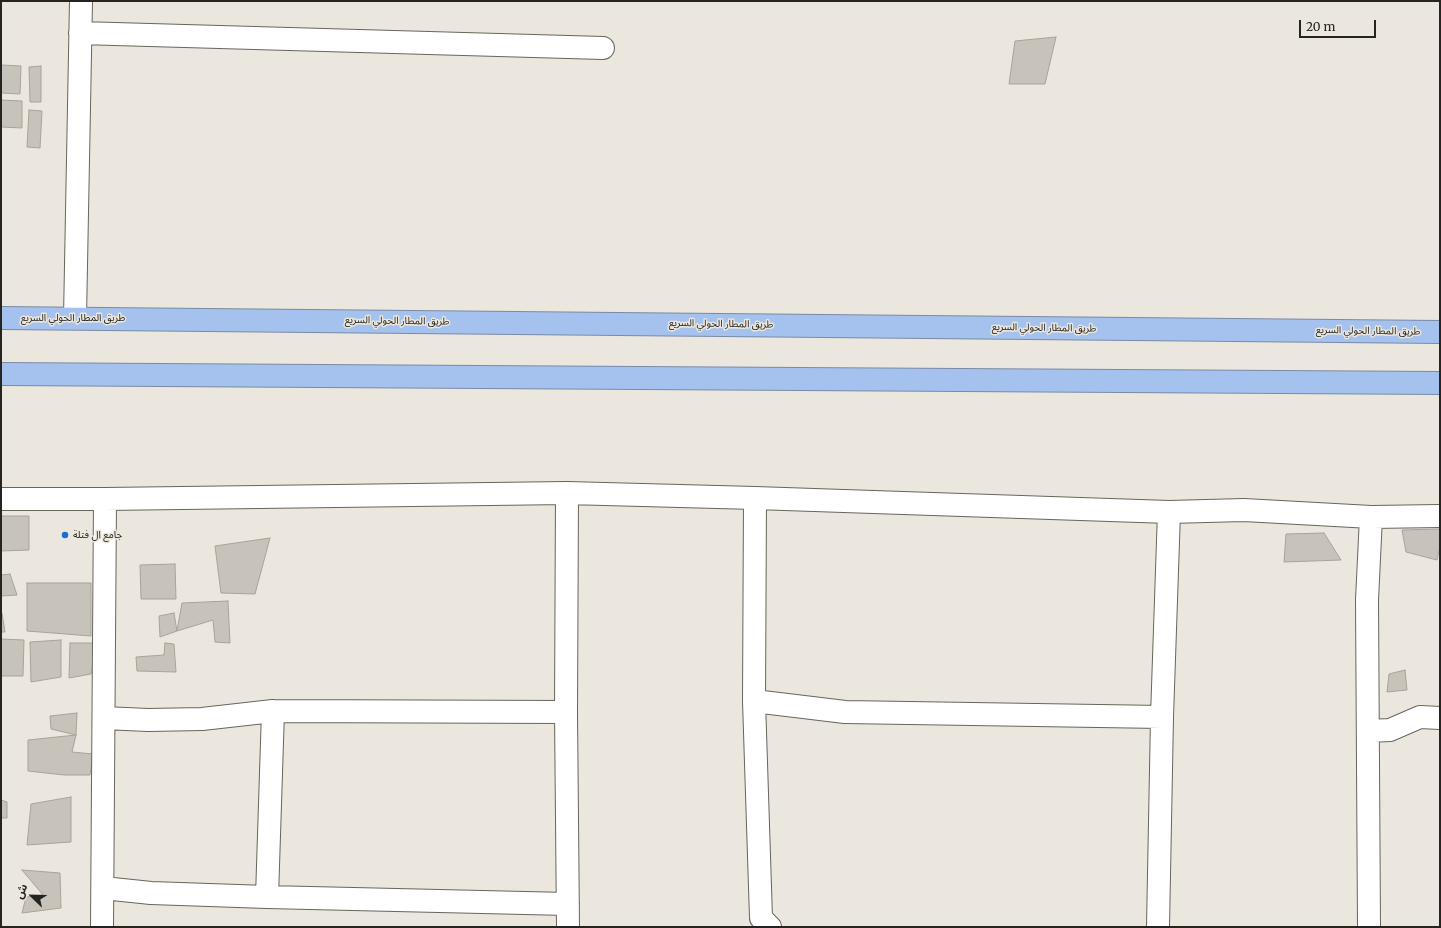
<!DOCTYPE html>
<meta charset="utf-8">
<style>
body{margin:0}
#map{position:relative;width:1441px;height:928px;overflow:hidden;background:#ece7de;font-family:Merriweather,"Noto Sans Arabic",serif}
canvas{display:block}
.frame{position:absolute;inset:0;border:2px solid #252420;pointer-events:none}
.north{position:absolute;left:12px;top:876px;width:40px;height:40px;-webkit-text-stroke:3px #ece7de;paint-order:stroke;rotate:293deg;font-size:11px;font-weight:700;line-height:16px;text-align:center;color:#252420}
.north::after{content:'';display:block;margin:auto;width:14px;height:18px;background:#252420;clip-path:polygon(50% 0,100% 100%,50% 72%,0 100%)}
.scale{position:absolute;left:1299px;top:20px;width:77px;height:18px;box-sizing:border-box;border:2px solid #252420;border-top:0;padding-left:5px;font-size:12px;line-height:14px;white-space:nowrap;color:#252420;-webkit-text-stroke:3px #ece7de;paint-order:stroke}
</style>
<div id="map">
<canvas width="1441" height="928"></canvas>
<div class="frame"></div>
<div class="north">ش</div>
<div class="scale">20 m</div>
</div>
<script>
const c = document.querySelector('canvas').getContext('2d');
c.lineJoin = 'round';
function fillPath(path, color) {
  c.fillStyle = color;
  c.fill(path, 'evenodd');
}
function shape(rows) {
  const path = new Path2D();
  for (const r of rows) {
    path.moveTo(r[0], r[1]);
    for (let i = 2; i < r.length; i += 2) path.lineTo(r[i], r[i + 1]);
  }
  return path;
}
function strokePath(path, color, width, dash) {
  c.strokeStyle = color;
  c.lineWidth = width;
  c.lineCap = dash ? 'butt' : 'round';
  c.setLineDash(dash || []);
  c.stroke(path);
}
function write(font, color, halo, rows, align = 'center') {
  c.font = font + ' Merriweather,"Noto Sans Arabic",serif';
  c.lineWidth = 3;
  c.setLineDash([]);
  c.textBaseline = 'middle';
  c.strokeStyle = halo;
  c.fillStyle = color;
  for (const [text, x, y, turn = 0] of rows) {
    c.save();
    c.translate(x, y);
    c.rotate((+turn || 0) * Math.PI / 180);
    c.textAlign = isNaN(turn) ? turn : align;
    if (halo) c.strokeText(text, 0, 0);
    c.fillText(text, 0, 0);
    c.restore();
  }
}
const building = shape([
 [1056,37,1045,84,1009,84,1015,41,1056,37],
 [1,65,21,66,20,94,1,93,1,65],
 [41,66,41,102,30,102,29,67,41,66],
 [1,100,22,101,22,128,1,127,1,100],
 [29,110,42,111,40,148,27,147,29,110],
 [1,516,29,516,29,550,1,551,1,516],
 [1440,529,1440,546,1437,560,1406,552,1402,530,1440,529],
 [1324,533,1341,560,1284,562,1286,534,1324,533],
 [270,538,255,594,221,593,215,546,270,538],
 [175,564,176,599,141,599,140,565,175,564],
 [10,574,17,595,1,596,1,575,10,574],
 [27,583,91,583,91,636,27,631,27,583],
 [228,601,230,643,215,642,213,620,177,631,182,603,228,601],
 [1,613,2,613,5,632,1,632,1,613],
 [174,613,177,631,160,637,159,616,174,613],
 [1,639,24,640,23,676,1,676,1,639],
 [61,640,61,677,31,682,30,642,61,640],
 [70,643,98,643,91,674,69,678,70,643],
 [165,643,174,644,176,672,137,671,136,657,164,655,165,643],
 [1405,670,1407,690,1387,692,1389,674,1405,670],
 [77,713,76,735,51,729,50,716,77,713],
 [76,735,72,752,93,754,90,775,64,775,28,771,28,740,76,735],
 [71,797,71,842,27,845,31,804,71,797],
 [1,800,7,802,7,818,1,818,1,800],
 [22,870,60,873,61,908,22,913,26,897,43,895,22,870]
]);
const minor = shape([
 [80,33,603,48],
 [75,318,81,1],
 [567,493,566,712,568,927],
 [755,498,754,701,761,918,770,927],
 [1,499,105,499,567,493,755,498,1169,512,1244,510,1371,517,1440,516],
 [754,701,845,712,1162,717],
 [104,718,148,720,202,719,273,711,566,712],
 [1368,731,1390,730,1420,717,1440,718],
 [103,888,151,893,267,897,568,904],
 [267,897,273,711],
 [102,927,105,499],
 [1158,927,1162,717,1169,512],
 [1369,927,1367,600,1371,517]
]);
const highway = shape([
 [1,318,1440,332],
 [1,374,1440,383]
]);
const markers = [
 [65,535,4,"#166ed8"]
];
const streetNames = [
 ["طريق المطار الحولي السريع",73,318],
 ["طريق المطار الحولي السريع",397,321,1],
 ["طريق المطار الحولي السريع",721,324,1],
 ["طريق المطار الحولي السريع",1044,328,1],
 ["طريق المطار الحولي السريع",1368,331,1]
];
const poiNames = [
 ["جامع ال فتلة",73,535]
];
fillPath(building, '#c8c3ba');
strokePath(building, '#a7a39a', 1);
strokePath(minor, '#69655d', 24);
strokePath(highway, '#788ba5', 24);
strokePath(minor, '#fff', 22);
strokePath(highway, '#a4c2ed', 22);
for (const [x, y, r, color] of markers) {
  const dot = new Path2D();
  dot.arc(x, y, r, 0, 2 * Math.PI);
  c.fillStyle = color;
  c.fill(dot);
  strokePath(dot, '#ece7de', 1.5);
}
write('10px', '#252420', '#ece7de', streetNames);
write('10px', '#252420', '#ece7de', poiNames, 'left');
</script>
